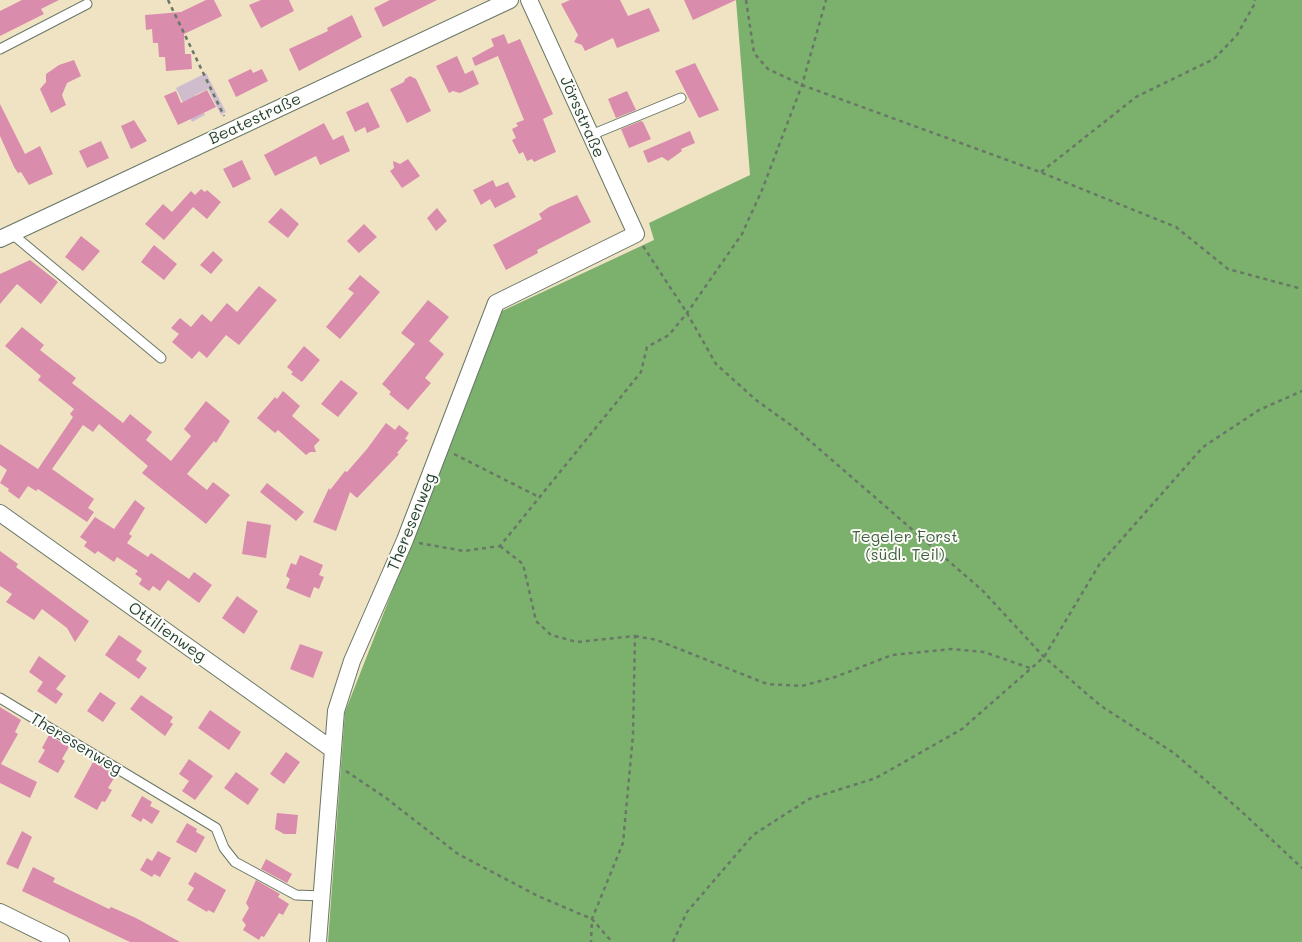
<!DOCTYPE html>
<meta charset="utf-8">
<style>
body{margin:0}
canvas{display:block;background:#efe3c4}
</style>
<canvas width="1302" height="942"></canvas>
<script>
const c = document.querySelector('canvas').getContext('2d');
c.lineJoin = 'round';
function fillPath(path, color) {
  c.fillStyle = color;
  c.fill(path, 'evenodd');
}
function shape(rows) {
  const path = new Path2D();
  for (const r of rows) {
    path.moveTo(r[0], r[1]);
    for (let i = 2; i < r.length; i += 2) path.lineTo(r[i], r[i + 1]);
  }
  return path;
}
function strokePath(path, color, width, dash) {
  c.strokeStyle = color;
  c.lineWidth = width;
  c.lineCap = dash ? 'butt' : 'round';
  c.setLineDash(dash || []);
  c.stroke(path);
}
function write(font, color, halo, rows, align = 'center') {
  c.font = font + ' Mali,sans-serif';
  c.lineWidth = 4;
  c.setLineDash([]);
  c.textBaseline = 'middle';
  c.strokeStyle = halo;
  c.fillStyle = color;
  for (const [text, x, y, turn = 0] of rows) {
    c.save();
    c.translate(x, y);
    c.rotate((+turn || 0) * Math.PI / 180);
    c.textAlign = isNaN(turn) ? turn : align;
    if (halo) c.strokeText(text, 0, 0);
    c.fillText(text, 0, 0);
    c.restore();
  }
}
const industrial = shape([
 [206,73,226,112,221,115,208,89,195,95,205,115,192,122,176,88]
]);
const forest = shape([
 [736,0,1302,0,1302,942,328,942,345,712,502,311,654,240,649,223,750,175]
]);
const building = shape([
 [22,0,59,0,41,9,44,14,0,36,0,11],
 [206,0,214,0,222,16,184,34,185,54,191,54,192,69,166,71,165,57,159,57,158,43,153,43,152,29,146,30,145,15,181,12],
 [261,0,289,0,294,11,261,28,249,5],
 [390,0,437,0,383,27,374,8],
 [570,0,620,0,628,16,649,8,660,31,617,48,613,38,585,51,582,45,574,42,578,35,561,4],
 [684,0,736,0,693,20],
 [352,15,362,37,299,71,289,49,328,31,327,28],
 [504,34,508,44,520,39,553,114,543,119,556,152,534,162,532,159,527,161,523,152,519,154,512,140,516,138,512,129,518,126,516,123,524,120,498,56,475,66,472,58,494,46,491,39],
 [457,56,465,74,473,70,479,84,460,93,453,91,449,93,436,66],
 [74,60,81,76,67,83,62,95,66,105,51,113,40,89,46,82,46,74,59,65],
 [695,63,719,110,699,118,675,71],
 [251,69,253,73,262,69,268,81,236,97,228,80],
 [410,76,416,79,431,111,407,123,390,89,404,82,405,79],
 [207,90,216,107,178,125,164,96,176,91,181,103],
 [627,91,636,110,616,118,608,99],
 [368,102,380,127,367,133,365,127,355,132,346,112],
 [0,104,25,154,40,146,53,174,29,185,21,172,18,173,14,167,0,136],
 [134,120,147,141,131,149,121,126],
 [641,121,643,122,651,139,629,148,621,129],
 [324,123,333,140,343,135,350,151,320,165,316,156,275,176,264,155],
 [690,131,695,143,681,149,682,151,668,161,662,157,648,163,643,151],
 [101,141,109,158,87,168,79,151],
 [408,159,420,176,402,188,390,171,394,168,393,161,400,164],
 [242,160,251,179,233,188,223,169],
 [493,180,496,187,508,182,516,197,495,208,490,199,481,205,473,190],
 [201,189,205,192,207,190,221,202,207,219,193,207,164,240,145,224,163,204,172,212,191,191,195,195],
 [577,195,591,222,537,250,538,253,506,270,493,245,542,219,539,214,549,207],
 [281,208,299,224,288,238,268,222],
 [437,208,447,221,436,231,427,218],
 [364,224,377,237,359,253,347,241],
 [81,236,100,251,83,271,65,257],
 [154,245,177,264,164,280,141,262],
 [213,251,223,260,211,274,200,265],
 [30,260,58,282,41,304,17,284,0,304,0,274],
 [360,275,380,292,340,339,326,327,354,293,348,289],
 [259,286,277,300,239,345,226,335,207,358,199,351,192,359,172,342,179,334,171,328,180,318,191,327,202,314,211,322,227,303,237,312],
 [428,300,449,317,429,341,444,354,425,378,431,383,408,410,389,394,391,392,382,384,415,344,401,333],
 [22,327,44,345,40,350,76,378,72,383,123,423,130,414,152,432,146,440,171,461,191,436,184,429,206,401,230,421,216,443,214,441,187,474,207,490,213,482,230,495,206,524,142,473,148,466,99,424,93,432,83,425,52,469,94,499,88,508,94,512,87,522,38,489,36,491,28,486,19,499,8,491,9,489,0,483,7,470,0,465,0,444,38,469,73,417,70,414,74,409,38,380,41,376,5,346],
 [304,346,320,360,302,382,291,374,293,372,287,367],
 [341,380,358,393,338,417,321,404],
 [283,391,300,406,292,416,320,440,314,446,316,452,310,452,306,455,278,430,275,433,257,418,275,397,277,399],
 [386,423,395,430,399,425,409,433,405,439,408,440,397,453,399,454,357,498,350,492,336,531,313,522,329,488,330,490,345,471,347,472,367,449],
 [267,483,304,512,296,521,260,492],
 [135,500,145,508,129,534,132,536,127,543,148,557,151,553,189,579,194,572,212,585,199,603,168,580,160,591,153,586,149,591,139,584,142,579,135,574,138,571,117,557,114,562,98,551,95,554,84,546,87,542,80,537,95,517,114,529],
 [247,521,271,525,266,558,242,554],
 [0,551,18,564,16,567,89,621,75,642,67,628,42,609,34,620,6,602,12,594,0,586],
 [300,555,323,565,319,575,324,577,319,589,314,587,310,598,286,588,290,579,286,576,291,563,296,565],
 [237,596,258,611,244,634,222,618],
 [119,635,142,651,136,660,147,668,139,679,105,655],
 [300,644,323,652,313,678,290,669],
 [39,656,66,676,56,689,63,694,56,704,37,691,43,682,29,672],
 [100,692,116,703,103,722,87,711],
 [141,695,173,717,170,722,173,724,165,736,130,709],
 [0,707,21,720,15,732,18,734,1,764,37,782,30,798,0,783],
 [210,710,241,732,229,750,198,728],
 [49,735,69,747,62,759,65,761,58,773,38,762,45,750,42,748],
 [286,752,300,762,284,784,270,774],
 [189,759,213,776,195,800,182,791,189,781,179,774],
 [93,762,116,775,108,788,112,790,105,802,102,801,97,810,74,797],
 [236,772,259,789,248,805,224,788],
 [142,796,152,802,150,806,160,811,152,824,143,818,141,822,131,816],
 [277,813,298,815,296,834,284,834,275,829],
 [187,823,197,829,196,832,205,837,196,853,176,842],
 [22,831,32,837,18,869,6,864],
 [158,851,171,858,160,877,154,874,152,877,140,870,147,858,152,861],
 [266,859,292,874,287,883,261,869],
 [33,867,55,878,53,882,109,909,111,907,136,918,180,942,130,942,22,891],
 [195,872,226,890,214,913,208,910,207,912,187,900,194,888,188,884],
 [256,880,280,894,278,897,289,904,283,915,279,913,264,937,261,936,259,940,243,930,246,925,242,920,249,908,246,903]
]);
const path = shape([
 [168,0,224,116],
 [746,0,754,53,768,69,802,85,1040,172,1176,227,1228,269,1302,289],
 [1041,172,1136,97,1214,59,1237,35,1255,3,1255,0],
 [643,246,687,313,716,364,756,400,795,428,982,590,1044,657,1101,706,1174,753,1241,811,1302,868],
 [454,454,539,497],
 [419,543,464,551,500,546,641,372,647,347,669,335,687,313,742,234,762,190,802,85,826,0],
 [500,546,523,564,536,621,551,635,577,642,635,636,633,735,623,843,592,919,591,942],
 [635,636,657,640,767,684,802,686,835,677,892,655,952,649,984,652,1030,668],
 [346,771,386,798,458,854,538,896,592,919,612,942],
 [673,942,687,912,753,835,809,799,876,778,962,729,1044,657,1099,565,1203,447,1259,410,1302,391]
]);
const service = shape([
 [0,49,87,4],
 [591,135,681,98],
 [11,233,161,358],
 [0,698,216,828,224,848,235,862,296,895,322,896]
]);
const minor = shape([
 [0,239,510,0],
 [0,513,333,750],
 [0,912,61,942],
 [318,942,336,711,352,661,405,540,496,303,636,234,529,0]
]);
const streetNames = [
 ["Jörsstraße",582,117,66],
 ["Beatestraße",255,119,-25],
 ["Theresenweg",412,522,-68],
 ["Ottilienweg",167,632,35],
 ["Theresenweg",76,744,31]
];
const parkNames = [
 ["Tegeler Forst",905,537],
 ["(südl. Teil)",905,555]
];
fillPath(industrial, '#cfbdce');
fillPath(forest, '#7cb16d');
fillPath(building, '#da8cac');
strokePath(service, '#687766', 11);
strokePath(minor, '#687766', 18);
strokePath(path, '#687766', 2.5, [4, 4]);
strokePath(service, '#fff', 9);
strokePath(minor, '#fff', 16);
write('16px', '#1f3d34', '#fdfcf7', streetNames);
write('16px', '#3e6146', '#fdfcf7', parkNames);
</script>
